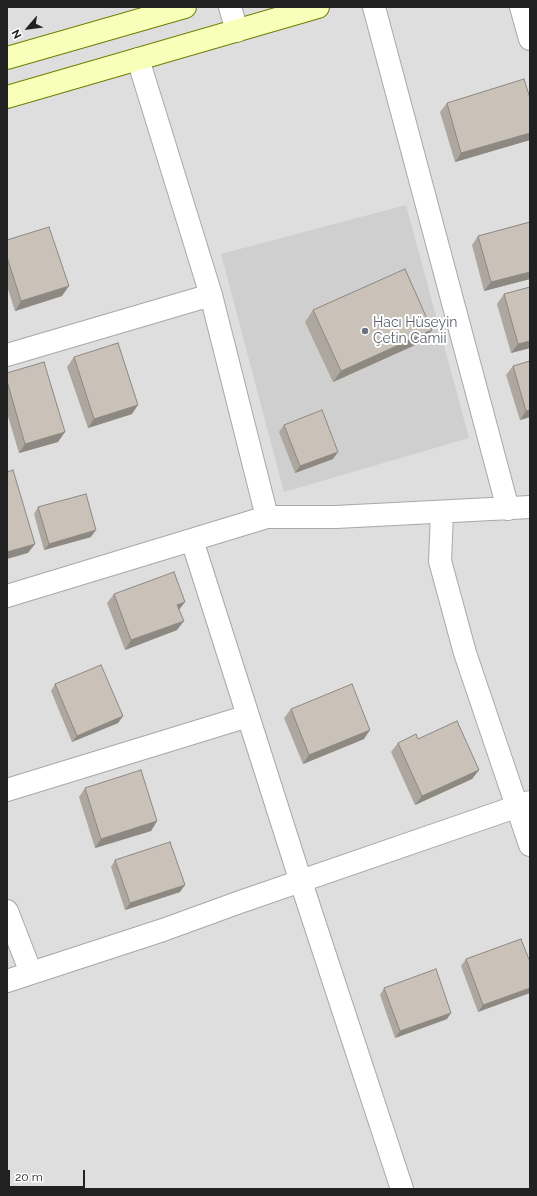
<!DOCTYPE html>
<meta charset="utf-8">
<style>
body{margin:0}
#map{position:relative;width:537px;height:1196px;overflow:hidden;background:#f2efe7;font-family:Raleway,sans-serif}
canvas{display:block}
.frame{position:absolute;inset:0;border:8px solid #212121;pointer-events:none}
.north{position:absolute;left:8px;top:8px;width:40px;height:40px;-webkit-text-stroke:3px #fff;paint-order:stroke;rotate:242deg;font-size:11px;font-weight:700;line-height:16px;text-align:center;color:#212121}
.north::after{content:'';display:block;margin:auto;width:14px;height:18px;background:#212121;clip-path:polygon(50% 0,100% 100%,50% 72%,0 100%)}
.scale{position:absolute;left:8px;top:1170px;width:77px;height:18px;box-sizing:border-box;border:2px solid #212121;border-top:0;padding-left:5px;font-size:12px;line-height:14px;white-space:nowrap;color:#212121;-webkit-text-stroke:3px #fff;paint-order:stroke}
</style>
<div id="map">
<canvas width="537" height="1196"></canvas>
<div class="frame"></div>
<div class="north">N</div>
<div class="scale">20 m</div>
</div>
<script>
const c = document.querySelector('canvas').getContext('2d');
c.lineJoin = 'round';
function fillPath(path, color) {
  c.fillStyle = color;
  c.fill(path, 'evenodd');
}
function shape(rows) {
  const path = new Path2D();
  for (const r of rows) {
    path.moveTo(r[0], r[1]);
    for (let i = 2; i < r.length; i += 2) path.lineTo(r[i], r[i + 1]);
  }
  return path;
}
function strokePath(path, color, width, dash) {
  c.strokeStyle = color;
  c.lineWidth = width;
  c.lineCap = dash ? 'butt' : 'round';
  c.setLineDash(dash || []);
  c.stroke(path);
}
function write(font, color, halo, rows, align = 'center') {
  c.font = font + ' Raleway,sans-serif';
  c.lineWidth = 4;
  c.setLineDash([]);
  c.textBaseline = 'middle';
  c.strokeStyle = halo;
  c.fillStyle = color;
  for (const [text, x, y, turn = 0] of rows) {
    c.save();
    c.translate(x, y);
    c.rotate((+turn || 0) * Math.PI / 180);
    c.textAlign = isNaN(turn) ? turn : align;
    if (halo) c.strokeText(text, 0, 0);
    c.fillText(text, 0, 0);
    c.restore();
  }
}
const residential = shape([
 [7,7,530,7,530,1189,7,1189]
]);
const religious = shape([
 [406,205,469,438,284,492,221,254]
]);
const street = shape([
 [230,7,237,31],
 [374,7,508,509],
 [521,7,530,39],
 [138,59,211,295,267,517],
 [7,355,211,295],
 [442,513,440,561,465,653,530,845],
 [192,540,301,882,402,1189],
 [7,596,267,517,336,517,530,507],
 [7,790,248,716],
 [7,911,31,973],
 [7,981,163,930,240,902,530,802]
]);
const secondary = shape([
 [7,58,185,7],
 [7,97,318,7]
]);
const wall = shape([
 [530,98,530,140,455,162,440,112,447,103],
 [530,222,530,279,484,291,472,245,478,236],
 [7,240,62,296,15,311,7,286],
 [530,287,530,348,511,353,497,304,504,294],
 [313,310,424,341,333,382,305,322],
 [74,357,132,414,88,428,67,367],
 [530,361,530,417,520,420,506,375,513,366],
 [7,373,58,442,19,453,7,413],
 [284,425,333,459,295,473,279,432],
 [38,507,91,537,44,550,34,514],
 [114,594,179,609,177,630,125,650,107,603],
 [55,684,123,716,118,723,72,742,51,691],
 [291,709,364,739,303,764,284,718],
 [418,739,479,770,472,779,415,805,391,752,398,743],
 [85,788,157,821,151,831,95,848,79,797],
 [115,860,180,892,125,910,111,867],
 [466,959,530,962,478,1012,461,966],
 [384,988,447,1019,395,1038,380,995]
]);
const shadedWall = shape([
 [530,133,530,140,455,162,461,153],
 [530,272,530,279,484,291,491,282],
 [69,286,62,296,15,311,21,301],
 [432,330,424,341,333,382,341,371],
 [530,341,530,348,511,353,518,344],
 [138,405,132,414,88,428,94,419],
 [530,410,530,417,520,420,526,411],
 [65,432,58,442,19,453,25,444],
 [338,452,333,459,295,473,300,466],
 [96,530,91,537,44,550,49,544],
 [35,544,28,553,7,559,7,552],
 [185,602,178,611,177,605],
 [184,621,177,630,125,650,131,640],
 [123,716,118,723,72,742,77,736],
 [370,730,364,739,303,764,309,755],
 [479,770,472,779,415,805,422,796],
 [157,821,151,831,95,848,101,839],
 [185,885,180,892,125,910,130,903],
 [530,988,530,993,478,1012,483,1005],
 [451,1013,447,1019,395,1038,400,1031]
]);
const building = shape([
 [524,79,530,98,530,133,461,153,447,103,524,79],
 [530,222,530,272,491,282,478,236,530,222],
 [49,227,69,286,21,301,7,257,7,240,49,227],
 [405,269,432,330,341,371,313,310,405,269],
 [530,287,530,341,518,344,504,294,530,287],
 [118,343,138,405,94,419,74,357,118,343],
 [530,361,530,410,526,411,513,366,530,361],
 [44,362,65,432,25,444,7,381,7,373,44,362],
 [322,410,338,452,300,466,284,425,322,410],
 [13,470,35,544,7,552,7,472,13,470],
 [86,494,96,530,49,544,38,507,86,494],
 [174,572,185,602,177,605,184,621,131,640,114,594,174,572],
 [101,665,123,716,77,736,55,684,101,665],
 [352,684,370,730,309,755,291,709,352,684],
 [457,721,479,770,422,796,398,743,416,734,418,739,457,721],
 [141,770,157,821,101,839,85,788,141,770],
 [170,842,185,885,130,903,115,860,170,842],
 [521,939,530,962,530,988,483,1005,466,959,521,939],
 [436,969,451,1013,400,1031,384,988,436,969]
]);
const markers = [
 [365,331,4,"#6b7280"]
];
const worshipNames = [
 ["Hacı Hüseyin",373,323],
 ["Çetin Camii",373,339]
];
fillPath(residential, '#dfdede');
fillPath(religious, '#cfcfcf');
strokePath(street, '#a8a8a8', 24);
strokePath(secondary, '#6b8000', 24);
strokePath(street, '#fff', 22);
strokePath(secondary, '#f7ffb8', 22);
fillPath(wall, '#aea79f');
fillPath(shadedWall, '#8d8882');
fillPath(building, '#cac2b9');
strokePath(building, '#8d8882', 1);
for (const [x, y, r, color] of markers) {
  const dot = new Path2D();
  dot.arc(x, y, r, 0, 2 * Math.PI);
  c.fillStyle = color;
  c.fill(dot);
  strokePath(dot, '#fff', 1.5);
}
write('14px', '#5b616d', '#fff', worshipNames, 'left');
</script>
